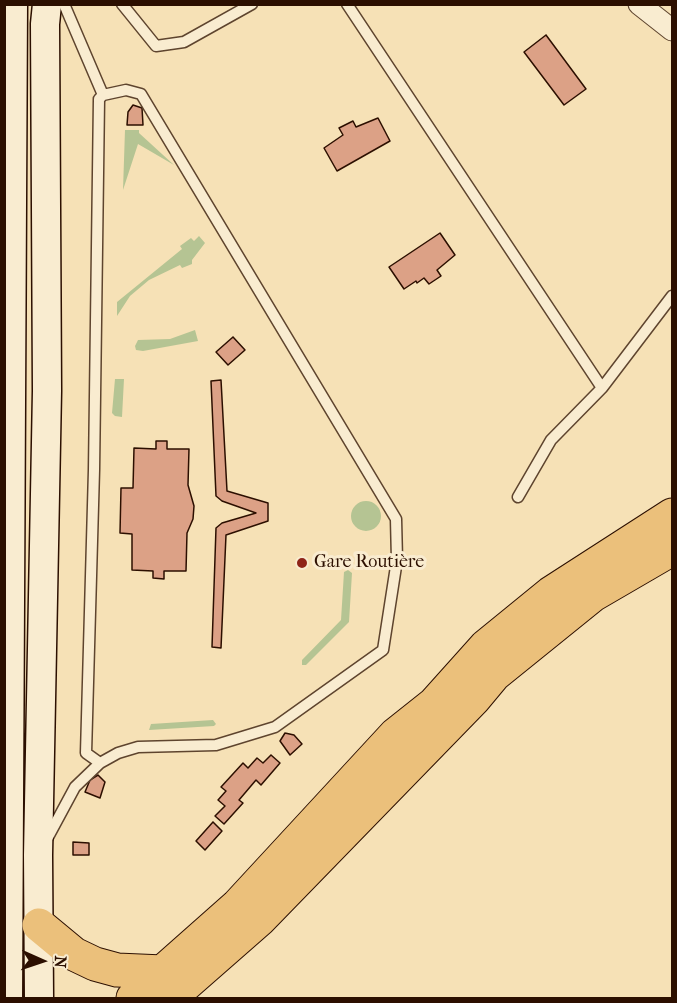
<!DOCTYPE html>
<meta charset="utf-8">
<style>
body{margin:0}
#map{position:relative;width:677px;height:1003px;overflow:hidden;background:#f6e1b6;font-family:"IM FELL French Canon",serif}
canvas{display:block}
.frame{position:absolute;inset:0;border:6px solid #2c0f00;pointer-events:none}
.north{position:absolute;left:12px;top:931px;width:60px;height:60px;-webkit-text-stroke:4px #f9ecd0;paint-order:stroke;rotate:93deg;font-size:16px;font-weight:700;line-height:24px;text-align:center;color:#2c0f00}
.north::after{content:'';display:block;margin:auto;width:21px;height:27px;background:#2c0f00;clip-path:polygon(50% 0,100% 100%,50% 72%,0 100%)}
</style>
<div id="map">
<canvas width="677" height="1003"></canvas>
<div class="frame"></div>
<div class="north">N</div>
</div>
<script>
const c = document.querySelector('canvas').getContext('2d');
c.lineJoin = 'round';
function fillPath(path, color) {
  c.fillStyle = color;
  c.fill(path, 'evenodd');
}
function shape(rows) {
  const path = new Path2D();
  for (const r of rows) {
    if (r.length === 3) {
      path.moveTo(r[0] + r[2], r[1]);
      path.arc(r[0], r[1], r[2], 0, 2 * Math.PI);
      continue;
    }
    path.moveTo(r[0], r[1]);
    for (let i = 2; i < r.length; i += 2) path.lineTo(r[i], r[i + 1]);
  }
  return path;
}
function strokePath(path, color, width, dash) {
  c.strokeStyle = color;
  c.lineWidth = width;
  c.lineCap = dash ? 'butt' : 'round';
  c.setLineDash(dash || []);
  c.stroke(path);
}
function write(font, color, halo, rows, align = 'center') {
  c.font = font + ' "IM FELL French Canon",serif';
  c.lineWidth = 6;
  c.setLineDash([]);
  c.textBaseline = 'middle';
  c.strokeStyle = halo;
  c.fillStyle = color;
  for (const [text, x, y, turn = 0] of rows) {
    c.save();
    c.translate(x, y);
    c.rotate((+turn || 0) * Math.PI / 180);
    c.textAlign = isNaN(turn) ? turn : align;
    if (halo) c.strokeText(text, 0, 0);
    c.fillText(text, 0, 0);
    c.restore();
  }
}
const green = shape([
 [125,130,139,130,139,133,174,165,138,144,123,190],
 [199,236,205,243,192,260,192,264,182,268,180,265,149,280,130,296,117,316,117,302,182,249,180,246,191,238,194,241],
 [195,330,198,341,143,351,136,350,135,346,138,340,170,339],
 [115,379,124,379,122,417,115,416,112,413],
 [366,516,15],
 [348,570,352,573,349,622,306,665,302,665,302,660,341,620,344,572],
 [213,720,216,724,214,726,149,730,151,724]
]);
const building = shape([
 [546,35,586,89,564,105,524,52,546,35],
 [133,105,142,108,143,125,127,125,128,112,133,105],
 [378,118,390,141,337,171,324,148,343,135,339,128,353,121,356,127,378,118],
 [440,233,455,255,437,270,441,276,429,284,424,278,417,283,416,281,404,289,389,267,440,233],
 [233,337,245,350,228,365,216,352,233,337],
 [221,380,227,491,268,503,268,521,226,535,221,648,212,647,216,528,222,523,256,513,222,501,216,496,211,381,221,380],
 [156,441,167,441,167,449,189,449,188,485,194,506,193,519,187,533,186,571,164,571,164,579,153,578,153,571,132,570,132,534,120,533,121,488,133,488,134,448,156,449,156,441],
 [285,733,294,735,302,744,290,755,280,741,285,733],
 [271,755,280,763,261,785,256,780,239,800,243,803,224,824,215,816,225,806,218,800,226,791,221,787,243,763,248,768,257,758,263,763,271,755],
 [98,775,105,782,100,798,85,792,90,780,98,775],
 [213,822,222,831,205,850,196,841,213,822],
 [73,842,89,843,89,855,73,855,73,842]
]);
const lane = shape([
 [64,4,103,95],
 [122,4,156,46,184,42,252,4],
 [347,4,602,388],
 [518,497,551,440,602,388,672,296],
 [47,839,75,787,100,763,118,753,138,747,216,745,275,727,383,650,397,560,396,519,141,94,126,90,103,95,99,99,94,470,86,753,100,763]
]);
const street = shape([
 [639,4,672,30]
]);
const secondary = shape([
 [8,998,13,4],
 [39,998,38,855,47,391,45,24,47,4]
]);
const highway = shape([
 [39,925,74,954,95,964,117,970,163,972],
 [133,998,238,905,395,735,434,704,486,646,551,593,672,515],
 [170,998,260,919,474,699,494,675,593,595,672,549]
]);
const markers = [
 [302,563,6,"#8f2418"]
];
const poiNames = [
 ["Gare Routière",314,563]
];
fillPath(green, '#b5c493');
fillPath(building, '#dca186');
strokePath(building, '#2c0f00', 1.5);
strokePath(lane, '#5e442e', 13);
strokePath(street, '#5e442e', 23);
strokePath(secondary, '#2c0f00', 31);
strokePath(highway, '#2c0f00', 35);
strokePath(lane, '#f9ecd0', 10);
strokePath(street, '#f9ecd0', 21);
strokePath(secondary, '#f9ecd0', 28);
strokePath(highway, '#ebc07b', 33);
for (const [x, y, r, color] of markers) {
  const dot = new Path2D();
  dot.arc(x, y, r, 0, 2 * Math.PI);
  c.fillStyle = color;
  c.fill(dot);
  strokePath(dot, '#f9ecd0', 2);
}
write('18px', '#2c0f00', '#f9ecd0', poiNames, 'left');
</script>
